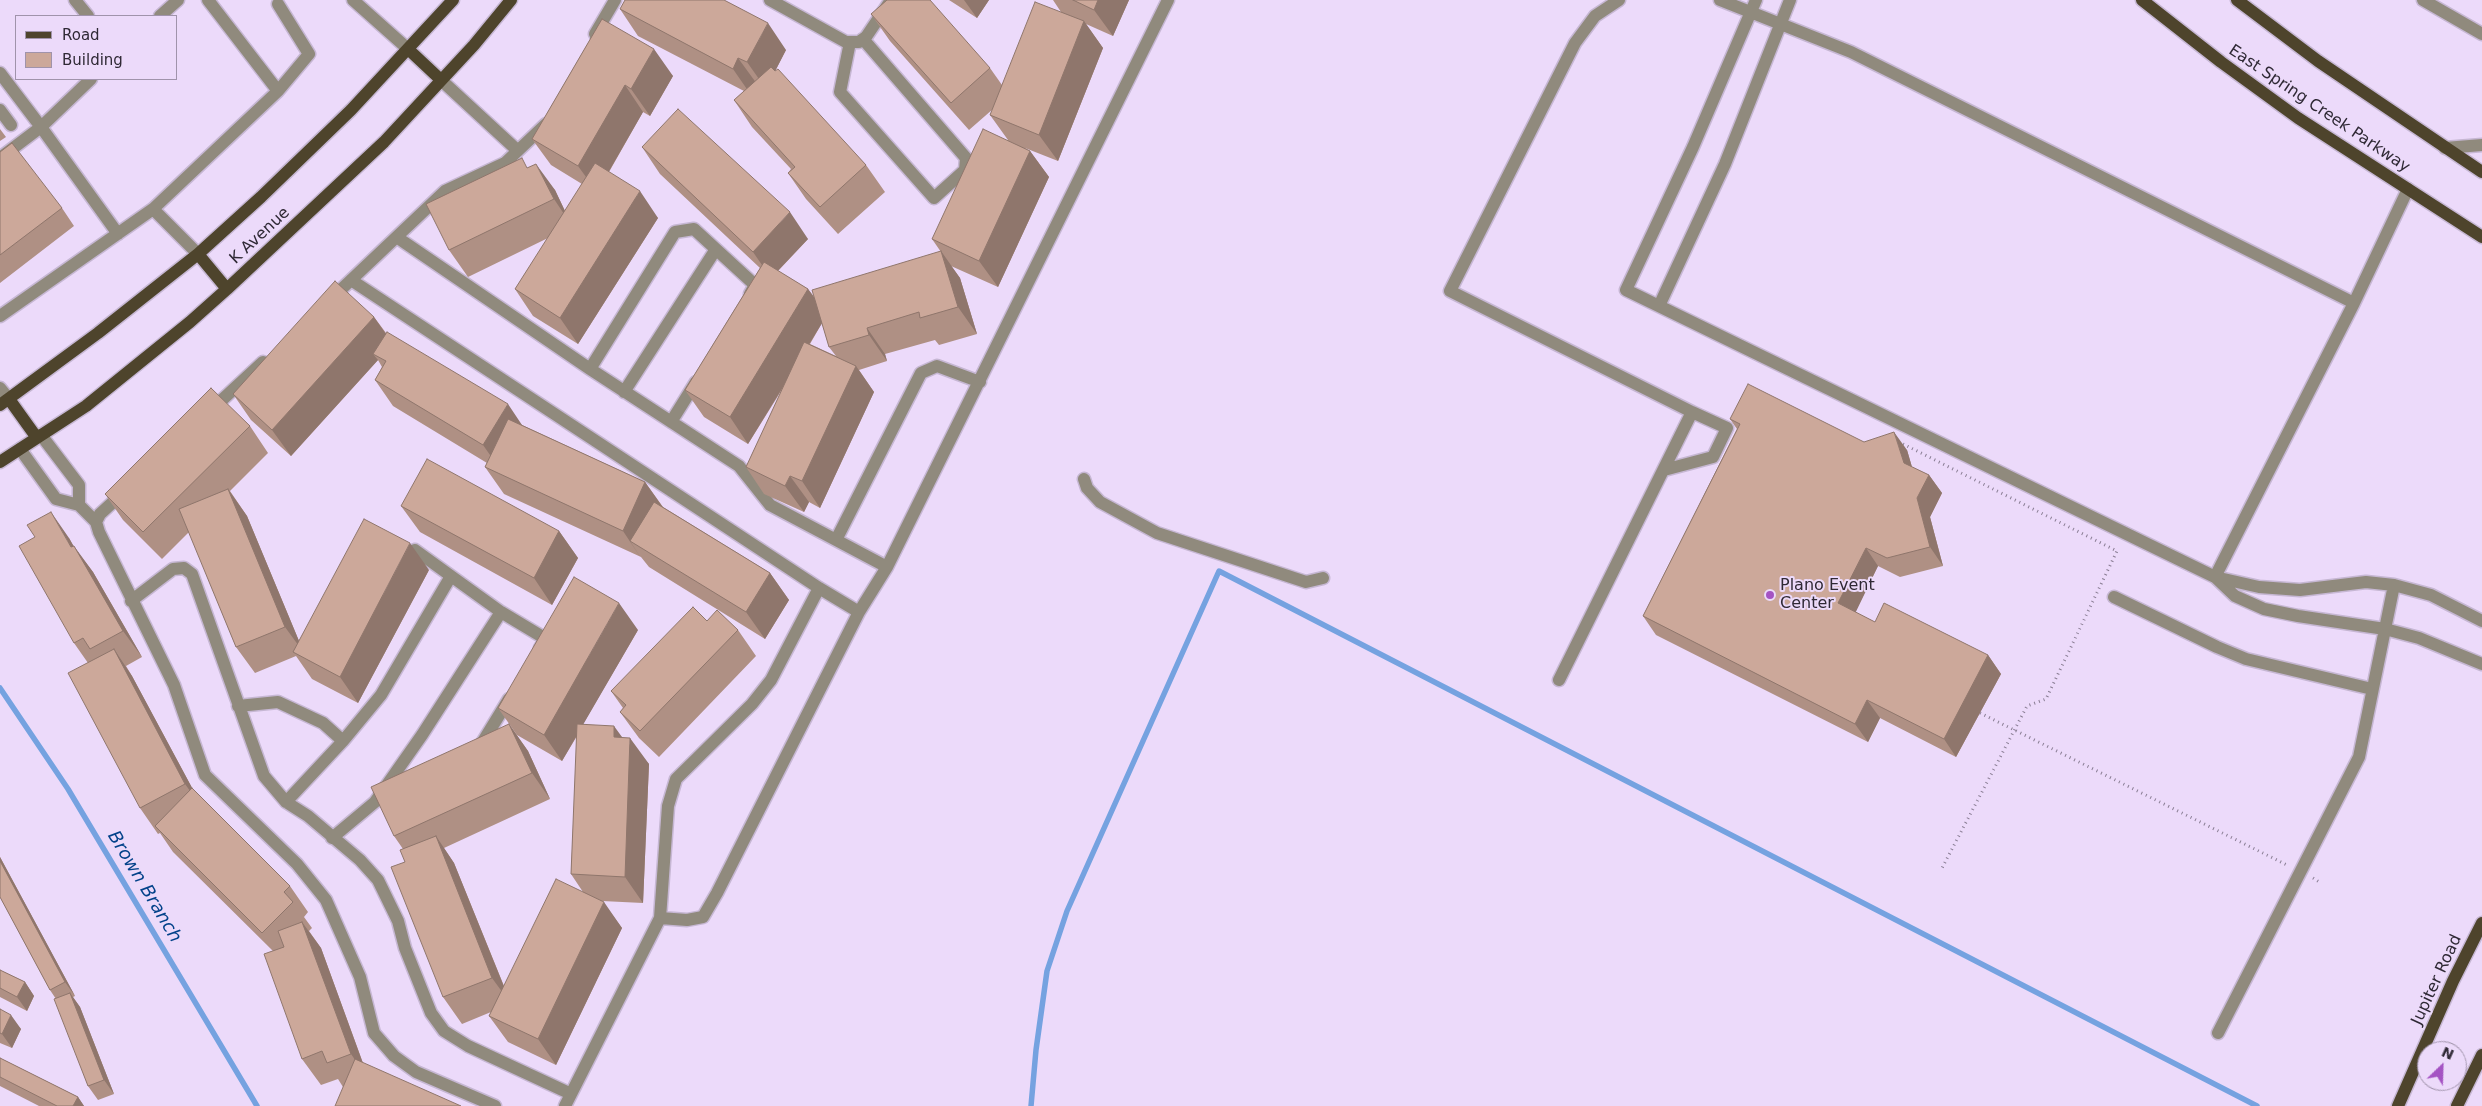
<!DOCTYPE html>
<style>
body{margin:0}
#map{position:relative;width:2482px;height:1106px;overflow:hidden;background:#ecdafa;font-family:"DejaVu Sans",sans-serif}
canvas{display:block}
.legend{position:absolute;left:15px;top:15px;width:162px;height:65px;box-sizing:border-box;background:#ecdafa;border:1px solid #a093ab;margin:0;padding:6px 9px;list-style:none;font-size:15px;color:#2f2935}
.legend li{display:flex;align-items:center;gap:10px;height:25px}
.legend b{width:25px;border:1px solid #a093ab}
.north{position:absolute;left:2417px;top:1041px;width:50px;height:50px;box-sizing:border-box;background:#ecdafa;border:1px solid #a093ab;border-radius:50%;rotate:24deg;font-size:14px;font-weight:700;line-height:20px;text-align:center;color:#2f2935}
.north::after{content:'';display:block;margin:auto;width:18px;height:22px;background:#a453c3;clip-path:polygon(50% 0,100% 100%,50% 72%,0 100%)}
</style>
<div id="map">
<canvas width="2482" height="1106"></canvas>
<ul class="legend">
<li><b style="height:6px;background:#4e442c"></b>Road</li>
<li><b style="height:14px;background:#cca89a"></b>Building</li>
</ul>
<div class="north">N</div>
</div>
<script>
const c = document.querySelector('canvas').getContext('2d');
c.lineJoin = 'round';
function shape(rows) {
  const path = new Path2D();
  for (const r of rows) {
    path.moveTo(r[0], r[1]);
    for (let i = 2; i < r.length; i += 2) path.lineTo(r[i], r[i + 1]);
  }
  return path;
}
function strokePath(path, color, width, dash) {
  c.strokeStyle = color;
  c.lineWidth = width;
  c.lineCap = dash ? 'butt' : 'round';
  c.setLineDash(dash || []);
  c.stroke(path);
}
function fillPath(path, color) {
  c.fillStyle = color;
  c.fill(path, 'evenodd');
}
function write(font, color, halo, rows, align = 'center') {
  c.font = font + ' "DejaVu Sans",sans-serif';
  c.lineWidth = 4;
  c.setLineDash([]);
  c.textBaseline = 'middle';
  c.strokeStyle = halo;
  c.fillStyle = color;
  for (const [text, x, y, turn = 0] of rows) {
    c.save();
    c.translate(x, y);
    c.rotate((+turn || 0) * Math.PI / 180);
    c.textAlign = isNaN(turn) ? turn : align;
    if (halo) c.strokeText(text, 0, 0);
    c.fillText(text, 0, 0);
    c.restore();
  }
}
const stream = shape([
 [0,688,68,789,257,1106],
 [1031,1106,1036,1050,1047,971,1067,911,1219,571,2257,1106]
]);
const path = shape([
 [1903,444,2117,551,2046,699,2027,706,1941,870],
 [1980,713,2287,865],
 [2313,878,2321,883]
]);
const minor = shape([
 [75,0,88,16],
 [353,0,408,49],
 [770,0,846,42,859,42,866,37,891,0],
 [1720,0,1851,52,2354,303],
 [1756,0,1693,147,1626,290,2215,577,2259,587,2300,590,2366,582,2394,585,2431,595,2482,621],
 [2423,0,2482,34],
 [278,4,309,54,278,91],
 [160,16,178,0],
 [595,34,615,0],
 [850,42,840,92,934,198,965,170,966,158,863,39],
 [0,73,41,127,91,79],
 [441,80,517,150],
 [0,110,11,125],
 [2445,148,2482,145],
 [0,158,41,127,118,234],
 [153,209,278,91,208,0],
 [398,238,590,369,739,466,770,505,887,567],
 [351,280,819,588,859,612],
 [331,299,445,191,505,163,546,124],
 [1659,306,1725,164,1790,0],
 [0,316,153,209,198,254],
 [590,369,675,232,694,229,755,285,750,294],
 [0,388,9,399],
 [624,392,716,249],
 [210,411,263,362],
 [671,422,696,382],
 [41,435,79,485,79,505],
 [20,449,56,499,79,505,96,522],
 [1664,470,1713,457,1727,428,1692,412],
 [1084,479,1087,488,1100,502,1157,533,1306,582,1323,578],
 [124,492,100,514,96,522,99,532,174,685,205,775,297,864,326,900,360,977,374,1033,394,1056,416,1072,495,1106],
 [836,540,921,373,937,366,980,382],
 [415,550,451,576],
 [2215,577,2354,303,2408,189],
 [2215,577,2235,596,2264,609,2298,616,2385,629,2419,638,2482,664],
 [2114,597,2217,647,2246,659,2372,689],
 [131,601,173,569,184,568,192,574,264,776,286,802,308,816,360,860,378,880,398,921,405,948,431,1013,444,1031,468,1046,569,1093],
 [501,612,546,639,540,648],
 [1559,680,1692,412,1450,291,1575,43,1595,16,1619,0],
 [238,706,278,702,323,723,343,741],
 [479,748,509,699],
 [286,802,343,741,381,695,451,576,501,612,422,735,375,802,332,838],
 [660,918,687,920,703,917,717,893,859,612,887,567,1168,0],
 [2218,1033,2359,757,2394,585],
 [565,1106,660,918,668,806,676,779,752,704,771,680,819,588]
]);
const major = shape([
 [2142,0,2221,62,2298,118,2482,237],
 [2237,0,2318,61,2482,172],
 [408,49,441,80],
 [198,254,227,289],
 [9,399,37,438],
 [0,405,98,333,198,254,261,197,351,110,453,0],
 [0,462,86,406,190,322,227,289,384,142,474,45,511,0],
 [2398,1106,2453,981,2482,923],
 [2457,1106,2482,1055]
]);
const wall = shape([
 [949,0,989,0,977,18],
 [1053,0,1129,0,1113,36,1086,24,1103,48,1058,161,1025,148,1030,151,1049,177,998,287,951,266,960,278,977,334,939,345,935,340,885,354,887,361,859,370,874,392,820,508,809,502,804,512,764,494,746,467,783,388,748,444,704,417,685,390,760,268,660,174,642,147,808,239,778,271,808,289,815,298,941,252,932,239,1008,140,990,115,993,109,969,130,890,41,871,14,990,68,1002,85,1061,12],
 [822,323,829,347,836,356,810,344],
 [620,9,786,50,775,71,866,165,885,192,838,234,806,199,788,173,791,169,752,127,734,100,744,91,638,36],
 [602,19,673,76,650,116,643,112,609,172,658,218,578,344,533,316,515,289,548,238,468,277,449,250,529,167,555,190,565,211,582,184,551,165,532,139],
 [0,129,6,137,0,141],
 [0,152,62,208,74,226,0,283],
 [374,317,386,333,522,425,645,482,663,507,770,573,789,600,765,639,649,567,641,557,504,494,485,467,487,463,393,406,375,380,382,367,378,360,291,456,251,420,233,394],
 [1730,419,1864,442,1907,450,1912,467,1929,475,1942,493,1930,517,1943,566,1900,577,1878,566,1855,612,1875,622,1988,655,2001,674,1956,757,1880,718,1868,742,1656,635,1643,616,1737,429],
 [250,426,268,453,230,491,247,516,299,641,429,570,358,703,312,679,296,656,255,673,236,647,189,532,162,559,123,520,105,494],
 [401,506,559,531,578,558,552,605,420,532],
 [69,538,73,546,93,572,142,657,126,666,132,676,192,788,290,886,308,912,304,917,312,928,309,931,321,948,363,1063,343,1087,338,1079,321,1085,302,1059,273,951,173,852,160,833,158,834,140,808,88,663,74,643],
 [707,621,738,630,756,656,659,757,639,738,620,712,623,708,611,691],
 [638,630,583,724,622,737,649,764,643,903,602,901,622,928,556,1065,508,1042,489,1016,491,1012,462,1024,443,997,405,862,403,849,394,836,509,724,528,751,550,799,444,848,454,863,504,986,583,892,571,874,577,736,562,761,517,735,498,708],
 [0,857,75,996,73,997,80,1007,114,1094,98,1100,88,1086,56,999,50,990,0,897],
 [0,970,25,982,34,996,27,1011,0,997],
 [0,1009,21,1029,12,1048,0,1043],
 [0,1058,78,1097,84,1106,39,1106,0,1086]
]);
const shadedWall = shape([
 [964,0,989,0,977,18],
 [1098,0,1129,0,1113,36,1094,10],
 [1084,21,1103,48,1058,161,1039,135],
 [768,23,786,50,766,89,747,62],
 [654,49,673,76,650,116,631,89],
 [738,58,757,84,751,95,733,69],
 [625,85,643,112,597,192,578,166],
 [1030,151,1049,177,998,287,979,261],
 [536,164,555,190,572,226,554,199],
 [640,191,658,218,578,344,560,318],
 [790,212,808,239,771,278,753,252],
 [941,251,960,278,977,334,958,307],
 [808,289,827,315,748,444,730,417],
 [374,317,393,344,373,354,378,360,291,456,272,430],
 [867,328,885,354,887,361,869,335],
 [856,366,874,392,820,508,802,481],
 [508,404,526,431,502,472,483,445],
 [1894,432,1907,450,1916,481,1904,463],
 [1929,475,1942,493,1930,517,1943,566,1930,547,1917,498],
 [790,476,809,502,804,512,785,486],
 [645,482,664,509,630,541,641,558,623,531],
 [228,489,247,516,304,653,285,627],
 [51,512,69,538,90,574,71,547],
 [559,531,578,558,552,605,534,578],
 [410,543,429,570,358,703,340,677],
 [74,546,93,572,142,657,123,631],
 [1866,548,1878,566,1851,622,1838,603],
 [770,573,789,600,765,639,746,612],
 [619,603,638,630,562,761,544,735],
 [114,649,132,676,204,810,185,784],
 [1988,655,2001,674,1956,757,1944,739],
 [1867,700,1880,718,1868,742,1855,724],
 [509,724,528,751,550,799,532,773],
 [614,726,630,748,630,738,649,764,643,903,625,877,614,737],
 [436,836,454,863,511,1004,492,978],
 [0,857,75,996,65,982,0,861],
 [604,902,622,928,556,1065,538,1039],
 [302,922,321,948,369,1080,351,1054],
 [25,982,34,996,27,1011,17,997],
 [70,993,80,1007,114,1094,104,1080],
 [11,1015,21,1029,12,1048,2,1034],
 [78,1097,84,1106,73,1106]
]);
const building = shape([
 [625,0,724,0,768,23,747,62,738,58,733,69,620,9,625,0],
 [887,0,930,0,990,68,951,103,871,14,887,0],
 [1073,0,1098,0,1094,10,1073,0],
 [1035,2,1084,21,1039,135,990,115,1035,2],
 [602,19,654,49,631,89,625,85,578,166,532,139,602,19],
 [771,67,775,71,778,69,866,165,820,207,788,173,795,167,734,100,771,67],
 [678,109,790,212,753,252,642,147,678,109],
 [983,129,1030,151,979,261,932,239,983,129],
 [12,143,62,208,0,255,0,152,12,143],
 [522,158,527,168,536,164,554,199,449,250,426,204,522,158],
 [595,163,640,191,560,318,515,289,595,163],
 [941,251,958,307,920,318,919,312,867,328,869,335,829,347,812,290,941,251],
 [764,262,808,289,730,417,685,390,764,262],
 [335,281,374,317,272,430,233,394,335,281],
 [387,332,508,404,483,445,375,380,386,361,373,354,387,332],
 [804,342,856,366,802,481,790,476,785,486,746,467,804,342],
 [1748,384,1864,442,1894,432,1904,463,1929,475,1917,498,1930,547,1887,558,1866,548,1838,603,1875,622,1884,603,1988,655,1944,739,1867,700,1855,724,1643,616,1740,424,1730,419,1748,384],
 [211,388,250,426,143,532,105,494,211,388],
 [508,419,645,482,623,531,485,467,508,419],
 [427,459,559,531,534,578,401,506,427,459],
 [228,489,285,627,236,647,179,509,228,489],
 [654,502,770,573,746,612,630,541,654,502],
 [51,512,71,547,74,546,123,631,90,649,83,638,74,643,19,546,35,537,27,525,51,512],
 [364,519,410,543,340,677,293,652,364,519],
 [574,577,619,603,544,735,498,708,574,577],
 [693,607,707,621,717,610,738,630,640,731,620,712,626,705,611,691,693,607],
 [114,649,185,784,140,808,68,673,114,649],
 [509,724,532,773,394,836,371,787,509,724],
 [577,724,614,726,614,737,630,738,625,877,571,874,577,724],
 [192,788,290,886,284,892,293,902,262,933,155,826,192,788],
 [436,836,492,978,443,997,391,867,405,862,400,850,436,836],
 [0,861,65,982,50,990,0,897,0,861],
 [556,879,604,902,538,1039,489,1016,556,879],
 [302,922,351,1054,327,1063,322,1051,302,1059,264,954,284,947,278,931,302,922],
 [0,970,25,982,17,997,0,988,0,970],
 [70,993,104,1080,88,1086,54,999,70,993],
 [0,1009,11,1015,2,1034,0,1033,0,1009],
 [0,1058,78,1097,73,1106,57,1106,0,1077,0,1058],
 [355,1059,461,1106,335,1106,355,1059]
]);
const markers = [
 [1770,595,5,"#a453c3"]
];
const streetNames = [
 ["East Spring Creek Parkway",2319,109,34],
 ["K Avenue",260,236,-43],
 ["Jupiter Road",2437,980,-65]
];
const poiNames = [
 ["Plano Event",1780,586],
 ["Center",1780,604]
];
const waterNames = [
 ["Brown Branch",144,887,59]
];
strokePath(stream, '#75a2e0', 5.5);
strokePath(minor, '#c6b7d3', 15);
strokePath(major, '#c6b7d3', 15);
strokePath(path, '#8a7e94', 3, [1, 4]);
strokePath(minor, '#908a7d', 12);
strokePath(major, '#4e442c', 12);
fillPath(wall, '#af9084');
fillPath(shadedWall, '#8f766c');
fillPath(building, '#cca89a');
strokePath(building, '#8f766c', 1);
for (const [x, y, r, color] of markers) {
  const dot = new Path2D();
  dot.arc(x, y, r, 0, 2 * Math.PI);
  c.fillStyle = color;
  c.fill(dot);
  strokePath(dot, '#ecdafa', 2);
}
write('16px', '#2f2935', '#ecdafa', streetNames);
write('16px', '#2f2935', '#ecdafa', poiNames, 'left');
write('italic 18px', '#03428a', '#ecdafa', waterNames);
</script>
